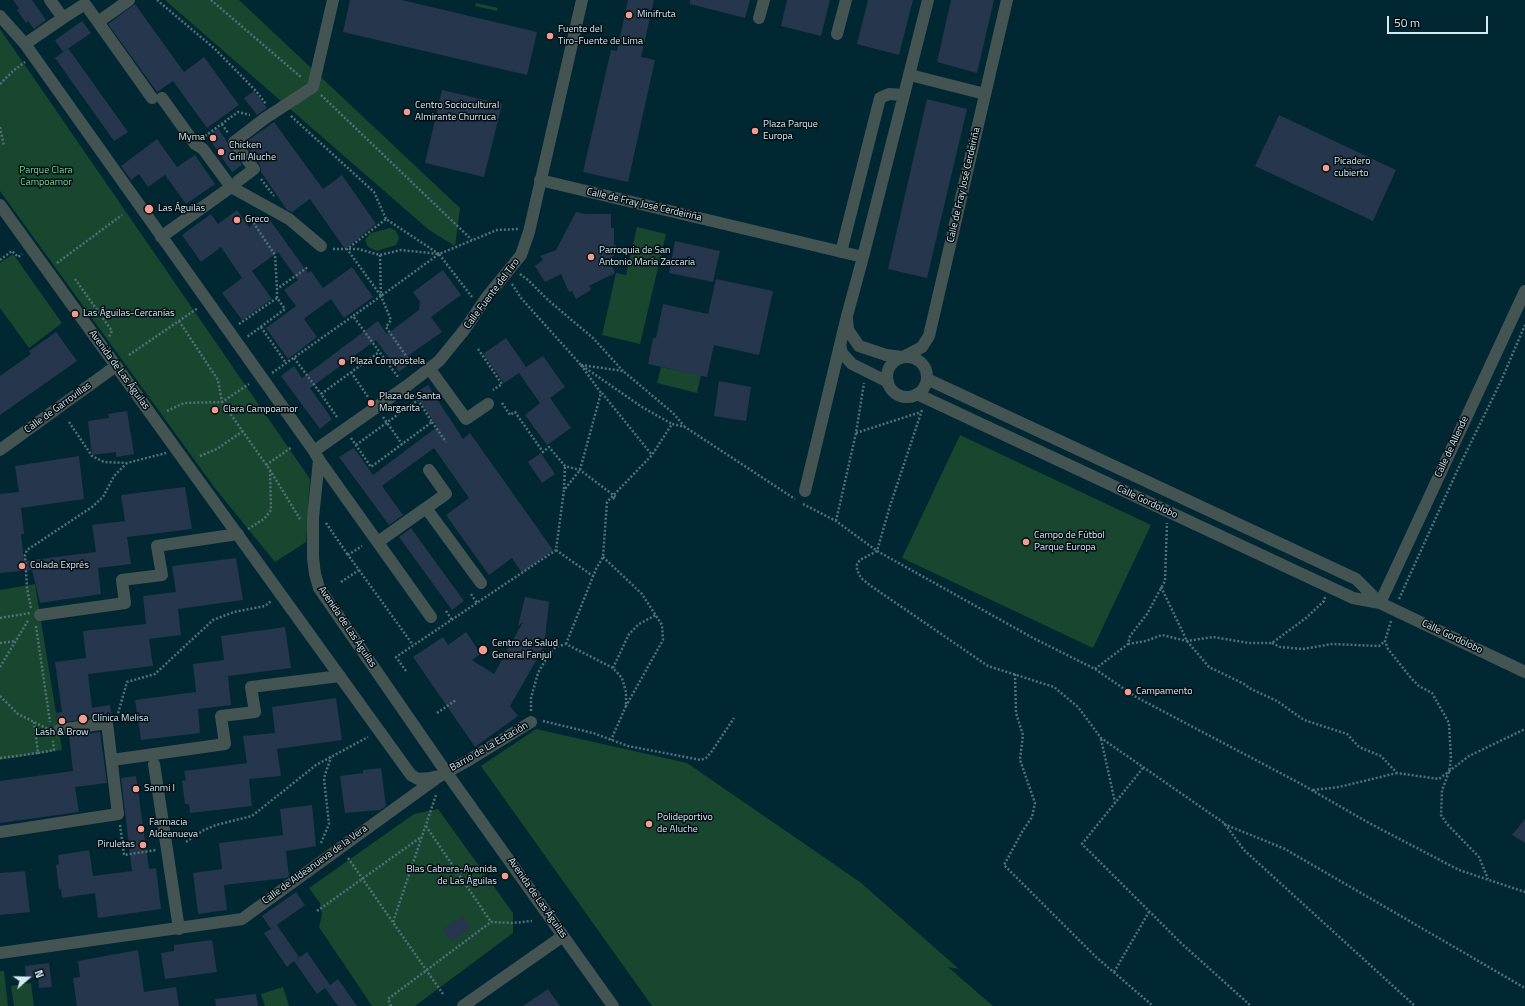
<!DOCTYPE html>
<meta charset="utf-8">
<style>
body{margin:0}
#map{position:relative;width:1525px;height:1006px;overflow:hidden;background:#002732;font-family:"Titillium Web",sans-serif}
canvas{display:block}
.north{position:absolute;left:8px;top:958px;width:40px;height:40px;-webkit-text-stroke:3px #020e13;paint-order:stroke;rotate:70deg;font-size:11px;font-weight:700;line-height:16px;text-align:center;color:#d5e9f1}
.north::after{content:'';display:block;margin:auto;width:14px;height:18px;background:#d5e9f1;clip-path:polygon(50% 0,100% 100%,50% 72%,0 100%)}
.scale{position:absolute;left:1387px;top:16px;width:101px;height:18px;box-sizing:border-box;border:2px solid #d5e9f1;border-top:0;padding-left:5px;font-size:12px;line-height:14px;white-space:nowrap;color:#d5e9f1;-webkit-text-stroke:3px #020e13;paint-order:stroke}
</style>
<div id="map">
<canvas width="1525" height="1006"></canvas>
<div class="north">N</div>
<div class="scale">50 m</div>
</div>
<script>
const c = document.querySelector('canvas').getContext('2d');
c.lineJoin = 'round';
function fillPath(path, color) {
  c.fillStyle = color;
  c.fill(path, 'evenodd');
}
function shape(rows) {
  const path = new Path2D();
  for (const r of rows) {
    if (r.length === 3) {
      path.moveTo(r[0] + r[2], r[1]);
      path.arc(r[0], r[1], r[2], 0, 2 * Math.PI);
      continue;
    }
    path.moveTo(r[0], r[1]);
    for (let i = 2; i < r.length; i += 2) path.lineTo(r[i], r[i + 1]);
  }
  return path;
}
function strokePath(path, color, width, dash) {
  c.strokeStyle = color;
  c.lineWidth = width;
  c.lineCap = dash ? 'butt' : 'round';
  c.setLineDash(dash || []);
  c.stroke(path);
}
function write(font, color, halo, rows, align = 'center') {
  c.font = font + ' "Titillium Web",sans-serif';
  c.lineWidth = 3;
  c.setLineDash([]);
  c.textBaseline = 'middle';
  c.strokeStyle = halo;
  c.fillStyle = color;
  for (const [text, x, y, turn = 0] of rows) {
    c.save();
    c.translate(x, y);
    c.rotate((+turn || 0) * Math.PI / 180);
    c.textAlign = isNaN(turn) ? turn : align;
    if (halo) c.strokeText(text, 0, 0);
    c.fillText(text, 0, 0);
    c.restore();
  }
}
const green = shape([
 [165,0,239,0,460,208,455,246,429,230],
 [476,3,498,8,497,11,475,6],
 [0,29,310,479,306,542,275,562,214,487,0,191],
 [637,227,666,234,640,344,602,335,616,273,626,275],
 [390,228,395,230,398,235,399,239,396,245,377,251,368,247,365,240,371,233],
 [13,254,62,323,29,348,0,308,0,263],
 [661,367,701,375,697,393,657,383],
 [960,435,1151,525,1093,648,902,558],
 [35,584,62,750,0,760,0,590],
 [536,729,687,763,860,882,959,969,948,967,993,1006,652,1006,481,766],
 [438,809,513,913,513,933,415,1006,372,1006,319,927,322,915,320,903,309,888,414,814],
 [0,971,4,971,8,1006,0,1006],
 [31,983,34,1006,14,1006,11,986],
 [283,987,289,1006,265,1006,261,994]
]);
const building = shape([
 [13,0,32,0,46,20,34,29,28,21,26,23,17,10,19,8],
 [350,0,402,0,537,32,527,75,343,32],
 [628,0,654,0,641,57,655,60,628,182,583,172,611,50,617,51],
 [690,0,750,0,745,18,690,4],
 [787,0,830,0,821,36,781,26],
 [868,0,913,0,899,55,857,44],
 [951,0,994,0,977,73,937,62],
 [135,4,184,72,204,57,239,105,207,128,173,81,157,92,108,24],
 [82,21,91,33,63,52,55,40],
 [68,48,128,132,114,141,55,58],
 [442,90,502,104,484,177,425,163],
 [254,91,267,108,257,115,244,98],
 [927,99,967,109,927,278,888,269],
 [1279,115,1396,170,1373,221,1255,166],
 [274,122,323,189,342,175,376,224,345,249,310,199,292,212,287,210,261,172,260,165,244,143],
 [218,128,242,165,232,172,207,136],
 [157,139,177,167,195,155,215,184,186,204,165,175,148,187,139,174,131,180,121,166],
 [237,210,249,227,266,215,267,216,308,273,311,271,323,288,352,267,373,297,344,318,331,299,305,318,304,319,317,337,288,359,266,328,296,306,284,290,298,280,278,252,252,271,272,299,242,320,222,293,242,278,221,247,201,262,182,235,211,214,218,224],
 [576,212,586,214,611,214,611,228,614,228,614,245,616,245,616,253,609,260,615,273,589,286,591,290,576,299,572,291,569,292,561,274,545,282,535,266,543,260,540,256,556,250],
 [675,241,720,251,713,282,669,273],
 [443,270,461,295,431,317,442,332,405,358,409,364,399,372,376,340,310,388,332,419,320,429,281,376,294,366,302,378,378,321,387,334,419,310,420,302,413,292],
 [716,279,773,291,759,355,714,345,707,377,648,364,653,338,656,338,663,304,708,314],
 [56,332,77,361,0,415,0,376,31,354,29,351],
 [506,338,526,367,522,370,543,356,565,387,550,398,571,428,547,445,525,415,540,403,519,373,504,383,483,354],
 [719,381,751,387,746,421,714,416],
 [428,385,463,439,470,433,553,550,522,573,512,558,489,575,446,515,469,498,434,448,382,486,403,515,389,525,339,457,354,448,373,475,437,427,415,393],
 [127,411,134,454,116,457,116,452,92,455,88,421,109,418,108,414],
 [541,453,555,474,542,483,528,462],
 [79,456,84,499,21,508,24,534,21,534,24,561,96,552,92,525,125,521,121,495,185,487,192,529,127,537,131,564,98,568,101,594,40,603,32,570,0,573,0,494,19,492,15,466],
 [411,528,464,601,452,610,399,537],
 [236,558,243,600,178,609,181,635,149,639,153,666,88,674,92,708,110,705,112,717,106,716,58,723,56,713,62,712,55,662,86,658,83,631,146,624,143,596,176,592,172,566],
 [525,597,551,602,549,603,544,647,510,706,518,716,475,747,413,657,443,637,448,645,466,632,481,654,472,660,494,674,523,622,518,626],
 [285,627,291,668,228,676,231,705,198,709,200,733,141,740,135,700,196,692,193,664,224,660,221,636],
 [336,698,342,740,277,749,281,776,249,779,252,806,190,813,189,804,185,804,182,781,186,780,184,771,247,763,243,736,275,733,272,707],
 [100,732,107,783,75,787,79,812,0,823,0,781,73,771,69,736],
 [381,768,386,806,380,810,345,813,340,776,363,773,363,770],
 [136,776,149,869,156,868,161,909,98,918,95,893,62,898,61,889,59,890,56,865,59,864,58,855,89,850,93,876,132,871,121,778],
 [312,805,316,846,286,851,289,876,286,878,224,885,227,910,198,914,193,873,222,869,219,843,283,835,280,809],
 [1525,819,1525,843,1512,835],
 [25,871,30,912,0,915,0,873],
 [296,892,305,905,271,929,262,916],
 [463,916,471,928,451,941,443,929],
 [277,925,299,957,296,960,307,952,330,985,338,979,357,1006,338,1006,325,988,317,994,294,961,287,967,264,933],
 [212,940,217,972,165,979,161,953,174,951,174,945],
 [138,950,144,992,176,987,179,1006,77,1006,73,978,80,977,78,961],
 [49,963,52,987,39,988,38,977,26,978,25,966],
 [548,989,560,1006,523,1006],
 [256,994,258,1006,216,1006,215,999]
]);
const path = shape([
 [157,0,215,49,256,91,266,104],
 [211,0,302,78],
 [0,84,13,71,25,62],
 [321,95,472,240],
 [291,116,374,192,386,219],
 [222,124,228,133],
 [0,127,4,146],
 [205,136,238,112,250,115],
 [261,179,274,196],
 [257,216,253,222,275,255,277,289],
 [333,249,358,249,380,255,401,250,439,254,472,297],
 [439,254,386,219,347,249,381,296,439,254,497,230,518,229],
 [380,255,381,296,391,320,386,327,413,366],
 [0,260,12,251,18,257,22,254],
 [57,263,122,215],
 [520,274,528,280,548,300,593,338,623,371],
 [75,279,112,331,109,337],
 [512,284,521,298,581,365,642,407,672,424],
 [381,296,353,316,398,377],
 [277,298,277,289,308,267],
 [179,321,218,380,222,402,270,470,300,519],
 [239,324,277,298,285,309,247,337],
 [261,327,286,363],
 [478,349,502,384,493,390],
 [129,355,198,308],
 [294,358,321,394],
 [581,365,623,371,673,413,684,426],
 [351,372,368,397],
 [272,373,353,316],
 [602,393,652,455],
 [502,403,510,415,515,412,543,452,549,447,565,466,580,470,616,497,611,500],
 [922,410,890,506,877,551,860,560,857,564,857,570,861,578,871,586,988,666,1054,687,1078,707,1101,738,1224,823,1244,850,1415,1006],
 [167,411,184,403,222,402,249,384],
 [337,417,321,394,379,352],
 [383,417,402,444],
 [69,422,92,456,104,462,127,463,166,453],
 [432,422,446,442],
 [856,433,921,412],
 [351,438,371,467,432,422,415,395],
 [356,445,418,400],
 [200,456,217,449,243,431],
 [266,465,292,447],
 [564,489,565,466],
 [803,504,836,521,877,551,904,566,1033,638,1095,669,1136,697,1303,785,1369,823,1459,870,1525,892],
 [836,521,856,433,864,383],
 [326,523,348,555],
 [248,529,264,519,271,510,270,471],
 [556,550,593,576],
 [603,557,642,594,662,625,663,640,626,706],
 [359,570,413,645],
 [341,582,359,570,348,555,362,546],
 [1161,587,1187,641,1209,667,1244,684,1251,689,1277,701,1304,720,1347,734,1359,747,1381,756,1397,773,1439,779,1469,756,1525,729],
 [471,594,477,603],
 [1399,599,1457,471,1501,381,1525,325],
 [31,608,27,588,25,555,27,550,92,507,103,497,114,476,127,463],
 [446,611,452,620],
 [0,618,30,613],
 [1391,621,1385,641,1388,649,1411,678,1419,686,1432,693,1449,723,1451,759,1449,772,1442,790,1441,815,1447,824,1479,857,1488,879],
 [36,626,50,722],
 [0,643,15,641],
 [1272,643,1280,647,1303,649,1332,644,1379,646,1385,641],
 [566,644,596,569,603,557,607,502,652,455,672,424,685,427,795,499],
 [1128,644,1146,641,1162,635,1187,641,1213,637,1249,643,1272,643,1306,618,1324,601,1325,597],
 [0,667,29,619],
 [613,668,629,634,639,624,656,615],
 [1095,669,1128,644,1130,636,1147,614,1165,581,1167,523],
 [406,671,396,657,556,550,564,490,580,470,601,393,581,365],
 [1015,674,1016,713,1023,735,1020,760,1035,803,1032,817,1022,832,1004,865,1096,957,1153,1006],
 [0,696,18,714,48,729],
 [531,711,531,698,538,673,549,654,556,647,566,644,613,668,622,678,626,692,626,706,611,740],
 [437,713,456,700],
 [117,717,127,682,155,674,213,620,234,612,265,606,271,601],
 [543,721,593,733,628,746,701,760,706,758,712,751,734,718],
 [1101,739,1115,802],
 [38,753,54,750,53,741],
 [0,758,38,753,34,722],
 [1143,768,1082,844,1181,943,1251,1006],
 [1313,790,1339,787,1397,773],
 [1224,824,1285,849,1525,988],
 [120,825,124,855,156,850],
 [426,826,491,922],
 [186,842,204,830,216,825,252,816,316,765,368,737],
 [321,843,329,824,324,778,331,757],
 [348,858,443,994],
 [317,911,421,837],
 [393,922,436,795],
 [1114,972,1149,912],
 [391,1006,388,999,491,922,513,923,532,921]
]);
const minor = shape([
 [129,0,98,22,152,98],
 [0,16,25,44,314,451,319,460,313,518,313,558,315,574,319,588,446,772,613,1006],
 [63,18,85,4,98,22],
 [759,18,764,0],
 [837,34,846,0],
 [25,44,63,18,50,0],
 [910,75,985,94],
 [162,98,195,144,203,149,231,187,289,219,321,246],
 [540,180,863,257,847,316,805,491],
 [238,181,254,169,234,142,264,119,313,87,333,0],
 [0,205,411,775,418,779,430,778,440,776,469,760,531,722],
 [161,237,231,187],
 [841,252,880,98,889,94,903,95],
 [863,257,928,0],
 [847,319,848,330,859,346,886,355,902,357],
 [840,345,842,353,852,364,888,382],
 [907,377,20],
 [903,357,922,347,929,336,1007,0],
 [429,368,466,419,488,404],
 [927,379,1356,579,1380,603],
 [917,394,1353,598,1380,603,1525,672],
 [0,450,116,366],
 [314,451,408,385,439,361,465,329,486,298,521,255,529,232,582,0],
 [319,460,431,617],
 [426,508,446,494,429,470],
 [378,542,426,508,481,583],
 [1380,603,1525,291],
 [40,615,125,603,122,580,162,575,157,546,238,534],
 [112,760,225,744,221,716,255,712,251,687,340,676],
 [154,764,179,929],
 [0,832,118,814,107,723,59,730],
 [0,953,242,919,437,778],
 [463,1006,563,936]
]);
const markers = [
 [629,15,4,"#f59c90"],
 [550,36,4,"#f59c90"],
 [407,112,4,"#f59c90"],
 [755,131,4,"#f59c90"],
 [213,138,4,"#f59c90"],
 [221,152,4,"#f59c90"],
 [1326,168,4,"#f59c90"],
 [149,209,5,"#f59c90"],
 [237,220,4,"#f59c90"],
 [591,257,4,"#f59c90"],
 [75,314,4,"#f59c90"],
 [342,362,4,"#f59c90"],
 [371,403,4,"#f59c90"],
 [215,410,4,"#f59c90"],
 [1026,542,4,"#f59c90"],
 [22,566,4,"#f59c90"],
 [483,650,5,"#f59c90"],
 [1128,692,4,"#f59c90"],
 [83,719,5,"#f59c90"],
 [62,721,4,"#f59c90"],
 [136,789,4,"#f59c90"],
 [649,824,4,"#f59c90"],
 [141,829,4,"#f59c90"],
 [143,845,4,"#f59c90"],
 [505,876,4,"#f59c90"]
];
const poiNames = [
 ["Minifruta",637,15],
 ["Fuente del",558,30],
 ["Tiro-Fuente de Lima",558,42],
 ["Centro Sociocultural",415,106],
 ["Almirante Churruca",415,118],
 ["Plaza Parque",763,125],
 ["Europa",763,137],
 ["Myma",205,138,"right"],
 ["Chicken",229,146],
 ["Grill Aluche",229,158],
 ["Picadero",1334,162],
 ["cubierto",1334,174],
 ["Las Águilas",158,209],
 ["Greco",245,220],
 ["Parroquia de San",599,251],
 ["Antonio María Zaccaria",599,263],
 ["Las Águilas-Cercanías",83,314],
 ["Plaza Compostela",350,362],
 ["Plaza de Santa",379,397],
 ["Margarita",379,409],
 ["Clara Campoamor",223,410],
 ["Campo de Fútbol",1034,536],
 ["Parque Europa",1034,548],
 ["Colada Exprés",30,566],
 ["Centro de Salud",492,644],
 ["General Fanjul",492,656],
 ["Campamento",1136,692],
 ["Clínica Melisa",92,719],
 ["Lash & Brow",62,733,"center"],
 ["Sanmi I",144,789],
 ["Polideportivo",657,818],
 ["de Aluche",657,830],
 ["Farmacia",149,823],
 ["Aldeanueva",149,835],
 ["Piruletas",135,845,"right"],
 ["Blas Cabrera-Avenida",497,870,"right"],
 ["de Las Águilas",497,882,"right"]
];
const parkNames = [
 ["Parque Clara",46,171],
 ["Campoamor",46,183]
];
const streetNames = [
 ["Calle de Fray José Cerdeiriña",964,185,-77],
 ["Calle de Fray José Cerdeiriña",644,205,13],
 ["Calle Fuente del Tiro",492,294,-53],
 ["Avenida de Las Águilas",119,370,54],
 ["Calle de Garrovillas",58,408,-36],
 ["Calle de Allende",1452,447,-65],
 ["Calle Gordolobo",1147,502,25],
 ["Avenida de Las Águilas",347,627,56],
 ["Calle Gordolobo",1452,637,25],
 ["Barrio de La Estación",489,747,-30],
 ["Calle de Aldeanueva de la Vera",315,865,-36],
 ["Avenida de Las Águilas",537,898,55]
];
fillPath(green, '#19462e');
fillPath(building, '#25364d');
strokePath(path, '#51717b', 2.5, [2, 2]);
strokePath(minor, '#445453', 12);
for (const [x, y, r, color] of markers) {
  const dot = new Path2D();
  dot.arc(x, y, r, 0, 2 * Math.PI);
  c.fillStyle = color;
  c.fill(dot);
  strokePath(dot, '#020e13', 1.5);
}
write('10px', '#d5e9f1', '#020e13', poiNames, 'left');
write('10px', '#7ad7a3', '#020e13', parkNames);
write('10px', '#d5e9f1', '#020e13', streetNames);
</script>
